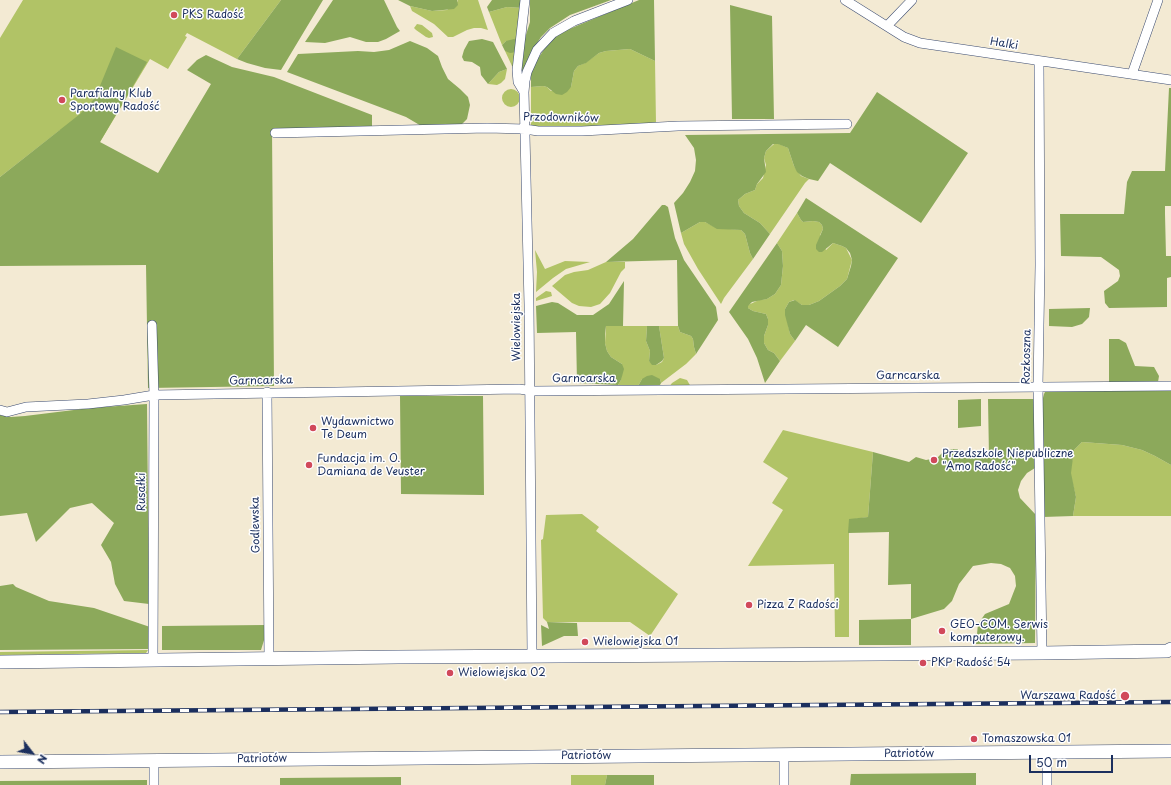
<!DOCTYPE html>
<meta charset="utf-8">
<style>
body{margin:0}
#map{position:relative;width:1171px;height:785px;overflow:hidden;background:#f3ead3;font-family:"Playpen Sans",sans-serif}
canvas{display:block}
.north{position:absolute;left:12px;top:733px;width:40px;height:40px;-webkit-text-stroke:3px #fff;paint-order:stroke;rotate:121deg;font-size:11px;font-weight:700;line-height:16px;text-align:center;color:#1b2f5e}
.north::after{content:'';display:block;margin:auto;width:14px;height:18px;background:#1b2f5e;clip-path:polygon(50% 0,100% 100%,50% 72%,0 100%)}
.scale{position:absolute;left:1029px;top:755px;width:84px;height:18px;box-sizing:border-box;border:2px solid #1b2f5e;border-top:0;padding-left:5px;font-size:12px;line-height:14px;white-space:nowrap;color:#1b2f5e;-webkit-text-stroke:3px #fff;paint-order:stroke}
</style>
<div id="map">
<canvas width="1171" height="785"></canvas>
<div class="north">N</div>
<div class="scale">50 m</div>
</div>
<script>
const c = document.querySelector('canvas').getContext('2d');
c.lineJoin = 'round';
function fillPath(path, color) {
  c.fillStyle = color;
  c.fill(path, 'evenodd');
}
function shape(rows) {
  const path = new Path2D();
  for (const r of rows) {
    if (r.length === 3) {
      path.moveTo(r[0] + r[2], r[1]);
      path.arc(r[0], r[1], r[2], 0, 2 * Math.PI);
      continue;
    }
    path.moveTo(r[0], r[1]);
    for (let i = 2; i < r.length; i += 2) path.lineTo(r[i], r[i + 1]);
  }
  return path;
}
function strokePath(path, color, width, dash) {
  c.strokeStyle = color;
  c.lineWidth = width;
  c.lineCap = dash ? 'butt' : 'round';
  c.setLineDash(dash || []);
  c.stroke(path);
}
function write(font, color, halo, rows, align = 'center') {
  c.font = font + ' "Playpen Sans",sans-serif';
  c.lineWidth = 3;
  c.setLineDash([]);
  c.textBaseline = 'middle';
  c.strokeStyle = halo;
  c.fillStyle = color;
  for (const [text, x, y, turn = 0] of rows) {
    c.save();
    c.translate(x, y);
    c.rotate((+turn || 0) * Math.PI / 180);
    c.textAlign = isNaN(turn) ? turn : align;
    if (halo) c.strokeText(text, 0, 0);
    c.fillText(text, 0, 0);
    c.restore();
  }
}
const green = shape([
 [23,0,281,0,237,59,187,33,185,36,187,37,168,69,150,59,100,142,60,130,0,177,0,38],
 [457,0,478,0,488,30,481,28,474,28,467,30,453,37,448,37,434,24,412,11,410,6,432,11,447,10,458,1],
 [507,7,522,8,519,41,506,41,502,45,489,12],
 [417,24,422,25,432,33,433,37,429,38,426,37,416,30,414,28],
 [630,49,655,61,656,123,593,127,531,127,531,87,543,86,547,87,551,91,571,87,574,71,578,66,585,63,599,53,606,51],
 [505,51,517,52,514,67,512,66],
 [507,69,505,79,501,83,497,85,488,84,499,72],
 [511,98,9],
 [774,144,779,144,788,148,794,166,801,176,809,179,805,183,770,234,760,223,744,213,739,206,738,200,745,194,755,190,757,184,763,178,766,165,764,158,766,151],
 [797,213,801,220,803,222,813,221,819,222,822,225,823,229,820,235,826,250,833,243,842,246,846,248,852,260,847,279,840,286,819,301,809,305,802,305,794,300,789,302,785,309,790,334,795,341,780,361,774,353,768,350,764,343,764,336,768,325,768,319,766,314,753,311,748,308,748,305,759,300,767,299,775,294,781,285,783,266,782,251,777,243],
 [700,222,705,222,717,228,741,230,745,234,750,253,753,259,724,298,721,304,698,269,684,244,681,233],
 [535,250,545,269,565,261,590,262,566,269,553,278,536,292,537,272],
 [606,262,625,262,625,268,621,272,610,293,600,304,591,307,579,306,572,303,552,286,565,275,574,272,588,270],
 [546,291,551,292,552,296,536,301,536,298],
 [606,326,647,326,646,341,650,351,649,361,656,365,662,362,664,358,659,326,678,326,680,332,691,336,693,339,694,347,696,354,686,364,661,383,660,379,642,379,638,386,618,385,621,380,622,364,611,357,607,351,605,343],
 [680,378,687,380,691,387,669,387,672,383],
 [783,430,873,452,868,517,849,520,849,637,835,637,834,564,748,566,783,510,772,503,788,478,763,462],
 [1082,442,1122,445,1142,450,1155,456,1171,465,1171,516,1073,516,1076,497,1070,473,1074,450],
 [582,514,599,527,596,531,678,594,650,636,630,622,547,622,543,618,541,540,543,539,546,515],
 [148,650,146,653,0,655,0,652],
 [571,775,607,775,605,785,571,785]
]);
const forest = shape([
 [281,0,323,0,281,70,265,68,247,63,237,59],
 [333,0,384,0,397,27,400,31,386,39,378,42,366,42,350,37,325,43,305,42],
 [398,0,457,0,458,5,454,9,432,11,410,6],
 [492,0,522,0,522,8,507,7,489,12,487,7],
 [530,0,611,0,570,15,550,28,541,37,532,51,524,77,520,77,525,38,530,22],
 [639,0,654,0,655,61,630,49,606,51,599,53,586,63,578,66,574,71,571,87,567,92,562,95,556,94,547,87,543,86,531,87,531,73,537,60,549,42,562,32],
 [730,5,772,16,774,119,732,119],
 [482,39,493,42,507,69,499,72,488,84,481,75,480,67,472,62,464,61,462,57,464,50,469,41],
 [514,39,519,41,517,52,510,53,505,51,502,45,506,41],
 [410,41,427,48,438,56,442,67,448,79,460,89,468,97,470,105,467,119,461,125,423,127,406,117,287,72,298,54,358,51,374,52,389,50],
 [116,47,147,62,100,142,158,173,211,84,187,70,197,60,206,55,232,67,274,77,372,115,372,128,272,129,274,386,148,388,146,265,0,266,0,177,80,114,95,98],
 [1169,88,1171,88,1171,206,1165,206,1165,214,1166,256,1171,256,1171,277,1167,278,1167,307,1109,308,1105,303,1104,291,1118,281,1120,276,1119,270,1101,257,1061,256,1060,214,1124,214,1127,182,1132,171,1165,171],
 [877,92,968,153,921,223,830,163,818,181,809,179,802,176,797,172,794,166,788,148,778,144,773,144,766,151,764,158,766,172,757,184,755,190,745,194,738,200,739,206,744,213,760,223,770,234,753,259,750,253,745,234,741,230,717,229,705,222,700,222,681,233,674,203,683,193,690,182,695,171,696,160,694,148,685,135,850,133],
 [806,198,898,258,838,347,806,325,795,341,790,334,785,315,785,309,789,302,795,300,802,305,809,305,819,301,840,286,847,279,851,266,852,260,850,253,846,248,842,246,833,243,822,252,819,252,816,249,816,245,823,229,822,225,819,222,813,221,803,222,801,220,797,213],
 [662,205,665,205,668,207,675,238,684,260,716,307,718,320,696,354,694,347,693,339,691,336,680,332,678,326,677,260,606,262,633,239],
 [777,243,782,251,783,266,781,285,775,294,767,299,752,302,748,306,748,308,753,311,766,314,768,319,768,325,764,336,764,343,768,350,774,353,780,361,765,383,757,358,748,339,729,312],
 [624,281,623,326,606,326,605,334,605,343,607,351,611,357,622,364,624,369,621,380,618,385,577,383,576,332,537,333,536,306,552,302,558,303,577,315,593,315,609,304],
 [1090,308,1089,317,1082,324,1072,327,1049,326,1049,309],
 [647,326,659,326,664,358,662,361,656,365,652,365,649,361,650,351,646,341],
 [1109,339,1119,339,1126,343,1135,366,1154,367,1159,376,1158,382,1109,383],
 [652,375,660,379,661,383,659,387,638,386,642,379,647,376],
 [1046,390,1171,390,1171,465,1155,456,1142,450,1122,445,1082,442,1074,450,1071,473,1076,497,1073,516,1043,517,1042,402,1044,394],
 [400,396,483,396,484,495,401,494],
 [981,399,981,426,958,428,958,400],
 [988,399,1034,399,1035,468,1027,473,1021,481,1018,490,1020,498,1036,515,1035,643,976,644,978,624,985,614,1009,604,1016,586,1015,576,1010,568,1001,564,991,563,973,566,959,584,952,601,944,609,911,619,911,645,859,645,859,620,911,619,911,584,888,585,889,532,848,533,849,519,868,517,873,452,909,462,916,457,926,460,937,458,944,451,952,449,958,449,958,458,989,457],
 [147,404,149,604,124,601,115,584,111,562,101,545,114,523,92,503,70,508,36,542,27,513,0,516,0,415,11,417,25,416,90,408],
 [13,584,16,587,49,601,94,608,150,627,150,649,0,650,0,586],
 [547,622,577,623,578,636,564,636,542,646,541,625,549,629],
 [265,625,265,637,261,650,162,650,162,626],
 [976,773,976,785,850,785,851,774],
 [607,775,654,775,654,785,605,785],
 [401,777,401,785,280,785,280,778],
 [147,780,147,785,0,785,0,781]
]);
const minor = shape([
 [845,0,904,37,920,43,1171,80],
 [887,26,912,0],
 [1039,62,1040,265,1038,387,1042,653],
 [1132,74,1158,0],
 [524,92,518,82,517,70,525,0],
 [275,133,487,128,525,129,538,131,582,131,678,126,847,124],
 [152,325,154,395,153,659],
 [267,392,269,658],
 [0,410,7,412,26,407,88,404,124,400,154,395,519,389,533,391,1171,386],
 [532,656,529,305,524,92,525,81,527,72,537,50,553,33,574,21,628,0],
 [1047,753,1047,785],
 [154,760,154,785],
 [784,785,784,755]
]);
const secondary = shape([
 [0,662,398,657,1042,653,1167,651,1171,649],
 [0,762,1171,751]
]);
const rail = shape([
 [0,712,1171,702]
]);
const markers = [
 [174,15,4,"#d1495b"],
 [62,100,4,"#d1495b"],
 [313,428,4,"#d1495b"],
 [934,460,4,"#d1495b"],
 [309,465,4,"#d1495b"],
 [749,605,4,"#d1495b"],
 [942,631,4,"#d1495b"],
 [585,642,4,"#d1495b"],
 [923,663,4,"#d1495b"],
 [450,673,4,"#d1495b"],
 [1125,696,5,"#d1495b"],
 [974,739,4,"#d1495b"]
];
const poiNames = [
 ["PKS Radość",182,15],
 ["Parafialny Klub",70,94],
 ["Sportowy Radość",70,107],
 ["Wydawnictwo",321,422],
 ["Te Deum",321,435],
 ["Przedszkole Niepubliczne",942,454],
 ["\"Amo Radość\"",942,467],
 ["Fundacja im. O.",317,459],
 ["Damiana de Veuster",317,472],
 ["Pizza Z Radości",757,605],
 ["GEO-COM. Serwis",950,625],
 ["komputerowy.",950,638],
 ["Wielowiejska 01",593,642],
 ["PKP Radość 54",931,663],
 ["Wielowiejska 02",458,673],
 ["Warszawa Radość",1116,696,"right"],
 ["Tomaszowska 01",982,739]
];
const streetNames = [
 ["Halki",1004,44,9],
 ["Przodowników",561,118,1],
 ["Wielowiejska",517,327,-90],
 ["Rozkoszna",1027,357,-89],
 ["Garncarska",908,376],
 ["Garncarska",584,379],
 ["Garncarska",261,381,-1],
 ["Rusałki",142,492,-90],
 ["Godlewska",256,525,-91],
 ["Patriotów",909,754],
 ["Patriotów",586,756],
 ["Patriotów",262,759,-1]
];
fillPath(green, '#b1c366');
fillPath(forest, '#8ca95b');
strokePath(minor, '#3b4b70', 10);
strokePath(secondary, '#3b4b70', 14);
strokePath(minor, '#fff', 9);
strokePath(secondary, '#fff', 13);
strokePath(rail, '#1b2f5e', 4.5);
strokePath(rail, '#fff', 3, [9]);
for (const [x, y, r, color] of markers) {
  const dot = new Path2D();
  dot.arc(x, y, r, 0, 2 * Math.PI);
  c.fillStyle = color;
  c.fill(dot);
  strokePath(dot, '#fff', 1.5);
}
write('11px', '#1b2f5e', '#fff', poiNames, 'left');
write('11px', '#1b2f5e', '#fff', streetNames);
</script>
